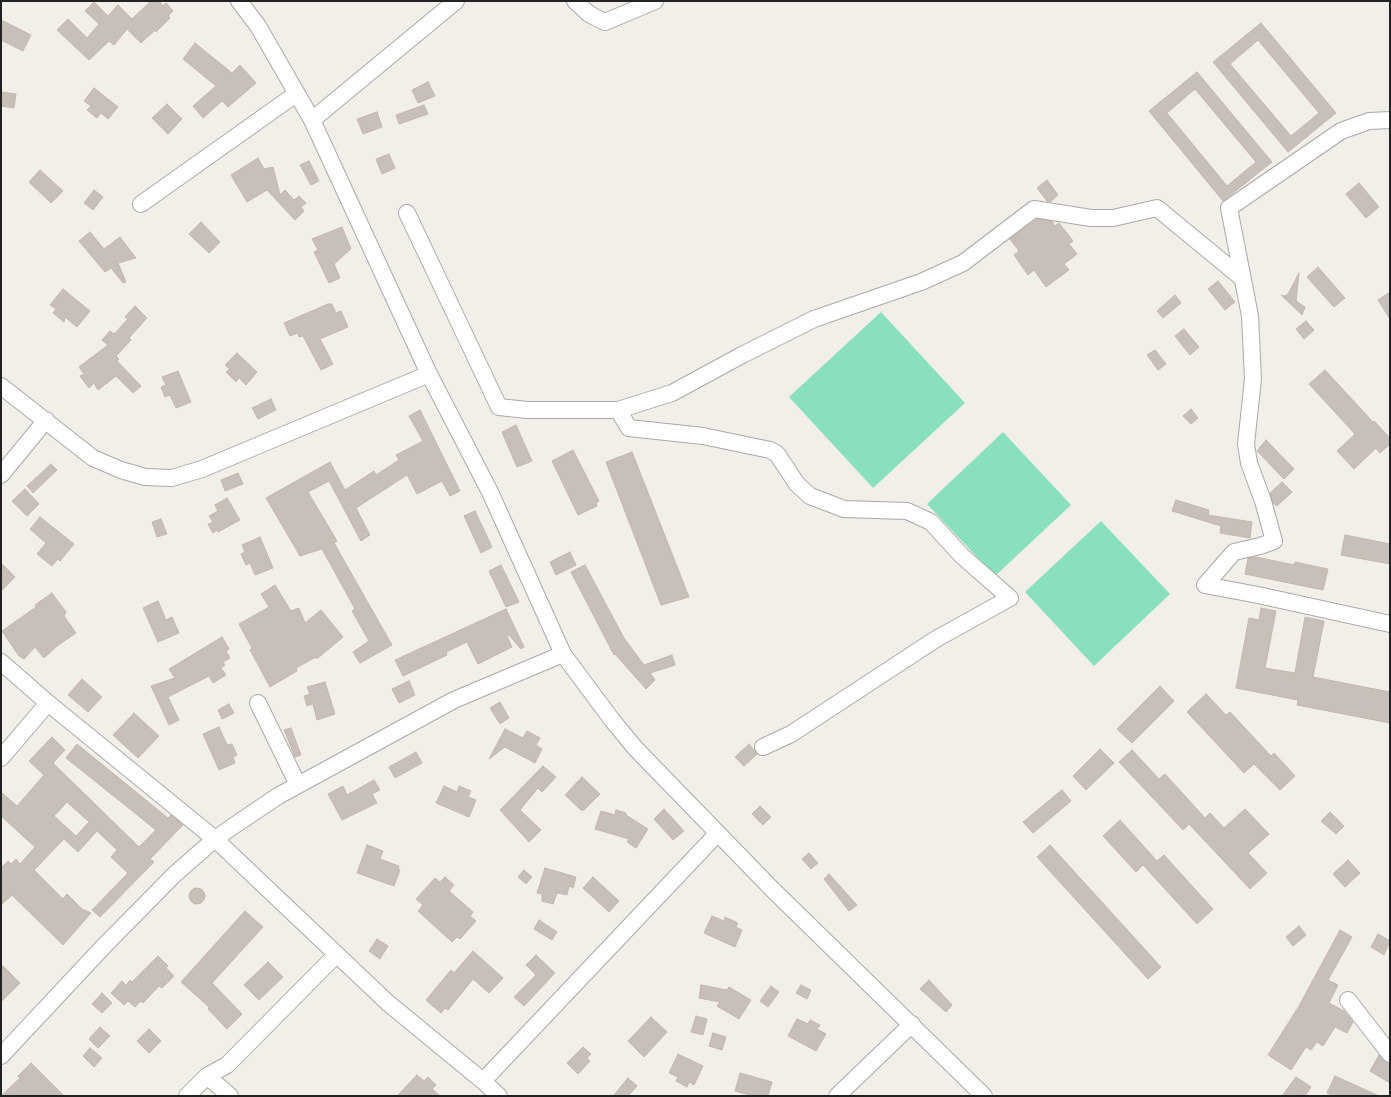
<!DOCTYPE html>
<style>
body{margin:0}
#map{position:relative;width:1391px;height:1097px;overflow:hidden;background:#f2efe9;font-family:"IBM Plex Sans",sans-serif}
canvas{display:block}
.frame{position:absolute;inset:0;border:2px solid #222;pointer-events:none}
</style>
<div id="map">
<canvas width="1391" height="1097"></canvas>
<div class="frame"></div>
</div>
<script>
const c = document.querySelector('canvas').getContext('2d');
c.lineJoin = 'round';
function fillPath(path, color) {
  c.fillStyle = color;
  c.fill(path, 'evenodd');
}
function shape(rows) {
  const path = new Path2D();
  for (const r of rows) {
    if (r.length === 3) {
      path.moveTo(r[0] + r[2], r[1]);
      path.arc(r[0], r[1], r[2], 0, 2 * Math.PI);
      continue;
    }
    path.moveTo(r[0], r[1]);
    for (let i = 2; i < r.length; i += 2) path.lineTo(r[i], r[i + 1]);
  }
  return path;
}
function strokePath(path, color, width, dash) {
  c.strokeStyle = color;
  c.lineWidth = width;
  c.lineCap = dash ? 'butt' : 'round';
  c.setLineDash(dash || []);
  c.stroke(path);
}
const pitch = shape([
 [881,312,965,403,873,488,789,397],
 [1003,432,1071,505,995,576,927,504],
 [1101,521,1170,594,1094,666,1025,592]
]);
const building = shape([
 [151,1,159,1,163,6,166,3,173,11,168,16,170,18,156,32,155,30,141,43,127,29,114,45,109,41,89,60,57,30,68,19,87,38,99,24,85,11,94,2,108,16,118,5,132,19,151,1],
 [1,20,31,35,23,51,1,40,1,20],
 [1261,23,1336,113,1288,152,1213,62,1261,23],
 [1258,40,1319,113,1291,136,1230,64,1258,40],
 [195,43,232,73,240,65,256,83,228,107,222,101,203,118,193,106,216,86,183,59,195,43],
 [1197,72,1272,162,1223,201,1149,111,1197,72],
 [1195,89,1256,162,1227,186,1167,113,1195,89],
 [428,82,435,96,418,103,412,90,428,82],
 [94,88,118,107,108,119,101,113,97,118,87,110,91,106,84,101,94,88],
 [1,92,16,94,14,108,1,106,1,92],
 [167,104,182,119,168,134,152,118,167,104],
 [424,105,428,114,399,124,396,115,424,105],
 [377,112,382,127,363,134,357,119,377,112],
 [389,154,395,168,382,174,376,159,389,154],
 [258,158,264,169,273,167,280,195,285,190,294,200,299,196,306,203,301,207,304,211,295,220,267,190,247,202,231,175,258,158],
 [309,161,319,181,311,185,300,165,309,161],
 [40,170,63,191,51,203,29,182,40,170],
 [1047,180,1058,195,1050,202,1047,201,1037,188,1047,180],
 [1359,183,1379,207,1366,218,1346,194,1359,183],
 [94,190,103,197,93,210,84,203,94,190],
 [1037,219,1052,221,1055,226,1059,223,1073,241,1069,244,1077,254,1064,264,1069,270,1046,287,1034,270,1028,275,1014,255,1019,251,1010,239,1037,219],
 [201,222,220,242,209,253,189,234,201,222],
 [342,227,351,249,334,264,340,278,329,283,314,252,318,250,312,239,342,227],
 [90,232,104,249,120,237,136,258,118,263,126,282,123,283,111,268,105,272,79,241,90,232],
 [1318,267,1345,298,1334,307,1307,277,1318,267],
 [1299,273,1296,301,1305,307,1302,315,1281,295,1285,296,1288,294,1299,273],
 [1218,281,1235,302,1225,310,1208,289,1218,281],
 [63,289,90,311,77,327,65,317,64,322,53,313,56,309,50,305,63,289],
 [1390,292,1390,319,1378,300,1390,292],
 [1175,295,1181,303,1163,318,1157,311,1175,295],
 [328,304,332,304,336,313,341,311,348,327,320,339,333,364,321,370,303,336,299,337,298,333,290,336,284,323,328,304],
 [135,306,147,318,129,338,131,340,116,356,119,359,117,361,141,386,133,393,116,376,98,390,94,383,89,388,80,376,84,374,79,367,108,345,102,340,110,331,114,334,128,319,125,317,135,306],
 [1306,321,1314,330,1304,339,1296,329,1306,321],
 [1184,329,1199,347,1190,355,1175,336,1184,329],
 [1155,350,1166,364,1158,370,1147,355,1155,350],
 [237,353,257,372,246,385,239,378,236,382,226,372,230,369,225,365,237,353],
 [1325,370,1373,422,1374,421,1390,438,1390,444,1380,453,1376,448,1354,469,1337,451,1355,434,1309,384,1325,370],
 [178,371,191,402,176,408,170,395,165,397,161,387,166,385,162,377,178,371],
 [271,399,276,410,258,419,252,408,271,399],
 [1191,409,1198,418,1191,424,1183,416,1191,409],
 [420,410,460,491,450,496,442,481,417,494,407,475,356,508,370,535,361,541,329,481,308,492,337,541,334,543,392,645,360,663,353,652,369,641,352,611,355,609,322,549,300,556,266,498,330,462,345,490,374,471,376,475,399,460,396,455,423,441,409,416,420,410],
 [516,425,532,461,517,467,502,432,516,425],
 [1266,440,1294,469,1284,479,1257,451,1266,440],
 [573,450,599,501,596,503,597,506,578,515,552,461,573,450],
 [632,452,689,597,661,605,606,462,632,452],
 [51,464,57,470,33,493,27,486,51,464],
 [238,473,243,484,225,491,221,480,238,473],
 [1282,482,1292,492,1277,506,1273,503,1270,493,1282,482],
 [25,489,39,504,27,516,12,501,25,489],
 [227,498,240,520,218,532,217,530,213,533,208,524,213,522,209,516,218,511,215,505,227,498],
 [1176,500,1209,510,1208,515,1252,522,1250,538,1220,533,1221,526,1172,511,1176,500],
 [475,511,492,547,481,553,464,516,475,511],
 [40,517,74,544,60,561,58,559,52,566,37,554,46,543,30,529,40,517],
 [161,519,167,534,157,537,152,522,161,519],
 [1345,535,1390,544,1390,564,1341,555,1345,535],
 [260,537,273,568,255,575,250,563,246,565,241,554,245,552,242,545,260,537],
 [570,552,576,565,556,575,550,562,570,552],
 [1256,557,1294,565,1295,562,1328,569,1323,590,1245,574,1248,558,1256,557],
 [1,563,15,577,1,591,1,563],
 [501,565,519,602,506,607,489,571,501,565],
 [585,565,624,638,644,665,672,655,675,665,650,673,655,680,646,689,615,654,614,655,571,572,585,565],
 [275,585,291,611,299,608,305,623,321,610,343,637,318,658,314,658,296,668,297,671,270,687,250,650,252,648,239,624,269,607,261,594,275,585],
 [52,593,66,612,64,616,76,633,57,646,44,658,35,647,24,659,19,656,2,631,36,607,35,605,52,593],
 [158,601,166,620,172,617,179,633,158,642,143,608,158,601],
 [1261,608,1276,611,1265,668,1295,673,1305,617,1324,621,1313,677,1390,692,1390,723,1297,705,1298,700,1236,688,1249,618,1259,620,1261,608],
 [506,609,524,647,521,649,509,635,507,636,512,647,478,664,467,642,446,652,447,655,403,676,395,660,506,609],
 [222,637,229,649,226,651,230,658,223,662,225,665,221,668,226,675,213,683,209,676,168,697,179,720,169,725,151,686,175,678,169,669,222,637],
 [82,679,102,697,88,712,68,695,82,679],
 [409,681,415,695,399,703,392,689,409,681],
 [325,682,335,714,317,720,313,704,307,706,304,696,310,694,307,687,325,682],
 [1160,686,1174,701,1132,743,1117,729,1160,686],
 [1206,694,1226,715,1230,712,1271,756,1274,753,1295,776,1280,790,1254,764,1244,773,1187,712,1206,694],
 [500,702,509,718,500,724,490,708,500,702],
 [229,704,234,713,222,719,218,710,229,704],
 [134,713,159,736,138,758,113,735,134,713],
 [219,727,227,745,232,744,237,755,233,757,235,763,219,770,203,734,219,727],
 [291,728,301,755,295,757,284,730,291,728],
 [505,729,523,738,527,731,540,738,536,745,542,749,535,763,505,747,489,759,505,729],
 [52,737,65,750,53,763,139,847,156,830,66,758,77,744,168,818,171,815,183,825,150,859,154,862,100,917,92,910,128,873,111,857,117,850,97,831,78,852,64,839,34,870,63,899,67,894,82,909,91,913,63,945,12,895,1,905,1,868,8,861,11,864,16,859,20,864,35,847,1,816,1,792,17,806,44,775,29,761,52,737],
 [67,802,89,822,76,836,54,816,67,802],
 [749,744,757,754,744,766,735,757,749,744],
 [1100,749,1114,763,1086,790,1073,776,1100,749],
 [1132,750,1159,779,1165,774,1205,818,1210,813,1224,828,1245,809,1269,834,1248,853,1267,873,1250,889,1189,824,1183,830,1119,762,1132,750],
 [416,752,422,763,395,778,389,767,416,752],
 [543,766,556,777,542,792,538,788,520,810,541,830,529,842,500,810,543,766],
 [582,777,600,794,584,810,581,810,565,795,582,777],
 [374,780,380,790,372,794,377,803,342,820,328,794,343,786,347,795,374,780],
 [444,786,457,792,459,786,471,791,468,797,476,800,469,817,436,803,444,786],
 [1062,790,1071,801,1033,833,1023,822,1062,790],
 [760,806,771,817,763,825,752,814,760,806],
 [664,809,684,831,673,840,654,819,664,809],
 [616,810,626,813,626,815,648,829,636,848,627,842,629,839,595,829,601,811,615,815,616,810],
 [1330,812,1344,826,1336,834,1321,821,1330,812],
 [1120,820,1157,861,1164,855,1213,909,1197,924,1143,865,1136,872,1103,836,1120,820],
 [367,845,383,851,380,859,399,866,398,869,400,870,394,886,357,873,367,845],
 [1050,845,1161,967,1148,979,1037,857,1050,845],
 [809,853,818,863,811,869,802,859,809,853],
 [1348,860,1360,873,1345,887,1333,874,1348,860],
 [545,868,576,877,573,888,569,886,567,895,557,893,553,904,542,901,542,894,537,893,545,868],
 [524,870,532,877,526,884,518,877,524,870],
 [829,874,857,905,849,911,824,879,829,874],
 [445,877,454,885,449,891,473,912,470,916,476,921,460,939,457,937,452,942,418,911,423,905,416,899,435,878,440,882,445,877],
 [593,877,619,901,609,912,583,888,593,877],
 [197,896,8],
 [245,911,263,927,212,983,242,1014,227,1029,208,1009,209,1007,181,982,245,911],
 [712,916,724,921,725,917,738,923,736,927,742,930,735,947,704,933,712,916],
 [539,920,557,932,552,940,534,929,539,920],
 [1299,926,1306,935,1293,946,1286,937,1299,926],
 [1340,930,1352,937,1328,980,1338,985,1329,1003,1344,1011,1353,1022,1347,1033,1335,1027,1323,1046,1317,1042,1311,1050,1306,1047,1291,1070,1268,1055,1299,1006,1340,930],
 [1378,934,1390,941,1384,955,1371,947,1378,934],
 [377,939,388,946,380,959,369,951,377,939],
 [473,951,503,978,489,993,473,979,448,1010,445,1008,441,1013,426,1000,451,970,454,973,473,951],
 [536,955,555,973,524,1006,514,997,536,975,526,965,536,955],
 [158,956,168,966,166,968,174,976,162,988,159,986,143,1003,141,1001,135,1007,128,1001,124,1005,111,993,122,981,126,985,130,980,132,982,158,956],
 [268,962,283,977,259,1000,244,985,268,962],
 [1,964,20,983,1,1002,1,964],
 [929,980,952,1005,946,1012,920,989,929,980],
 [701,985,727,990,729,987,751,1000,739,1019,717,1006,720,1002,699,998,701,985],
 [801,985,811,990,807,999,796,993,801,985],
 [771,986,779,992,768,1007,760,1001,771,986],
 [102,993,112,1003,102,1013,92,1004,102,993],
 [696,1016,707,1019,703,1035,691,1032,696,1016],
 [651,1017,667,1032,644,1057,628,1041,651,1017],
 [797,1019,808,1024,810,1020,820,1025,817,1029,826,1034,816,1051,788,1036,797,1019],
 [100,1027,110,1036,98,1048,89,1039,100,1027],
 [149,1029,161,1041,149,1053,137,1041,149,1029],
 [713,1033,726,1037,722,1050,709,1046,713,1033],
 [583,1047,591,1054,587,1058,590,1061,578,1074,567,1063,583,1047],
 [90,1048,102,1058,94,1067,83,1056,90,1048],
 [678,1054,703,1066,694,1085,689,1082,687,1087,676,1081,678,1077,669,1073,678,1054],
 [1379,1055,1390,1065,1390,1083,1370,1071,1379,1055],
 [31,1063,64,1096,1,1096,20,1078,18,1076,31,1063],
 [740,1073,772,1082,768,1096,753,1096,735,1091,740,1073],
 [417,1075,424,1081,428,1077,436,1085,432,1089,440,1096,397,1096,417,1075],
 [1335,1076,1379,1096,1333,1096,1327,1093,1335,1076],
 [1296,1077,1311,1087,1305,1096,1282,1096,1296,1077],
 [628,1078,637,1086,628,1096,613,1096,628,1078]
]);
const minor = shape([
 [239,1,258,26,312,120,429,374,490,492,563,654,612,720,636,749,773,890,984,1096],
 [575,1,589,14,605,22,655,1],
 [312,120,456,1],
 [141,204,296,94],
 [407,213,499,407,527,410,618,410,672,393,742,355,814,319,921,282,963,263,1034,209,1091,218,1113,218,1157,208,1242,278],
 [1,386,93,458,121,470,145,477,172,478,202,469,429,374],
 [618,410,629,428,703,436,770,450,777,454,797,484,810,496,844,509,907,511,931,522,962,556,1010,598,936,639,791,734,763,747],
 [1,475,46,420],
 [1205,585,1234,552,1260,546,1274,541,1263,501,1249,463,1246,444,1253,379,1250,316,1229,208,1341,131,1369,121,1390,120],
 [1205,585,1258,595,1390,624],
 [1,662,48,703,215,839,388,1003,483,1081,499,1096],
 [258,703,298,785],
 [1,758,48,703],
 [1348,1000,1390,1054],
 [1,1056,103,947,175,874,215,839,232,827,278,796,454,700,563,654],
 [207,1076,230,1096],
 [483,1081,717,834],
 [187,1096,207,1076,227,1065,336,955],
 [837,1096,912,1024]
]);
fillPath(pitch, '#88e0be');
fillPath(building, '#c7bfb8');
strokePath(building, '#c4b6ab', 1);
strokePath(minor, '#a9a9a9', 18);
strokePath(minor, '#fff', 16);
</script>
